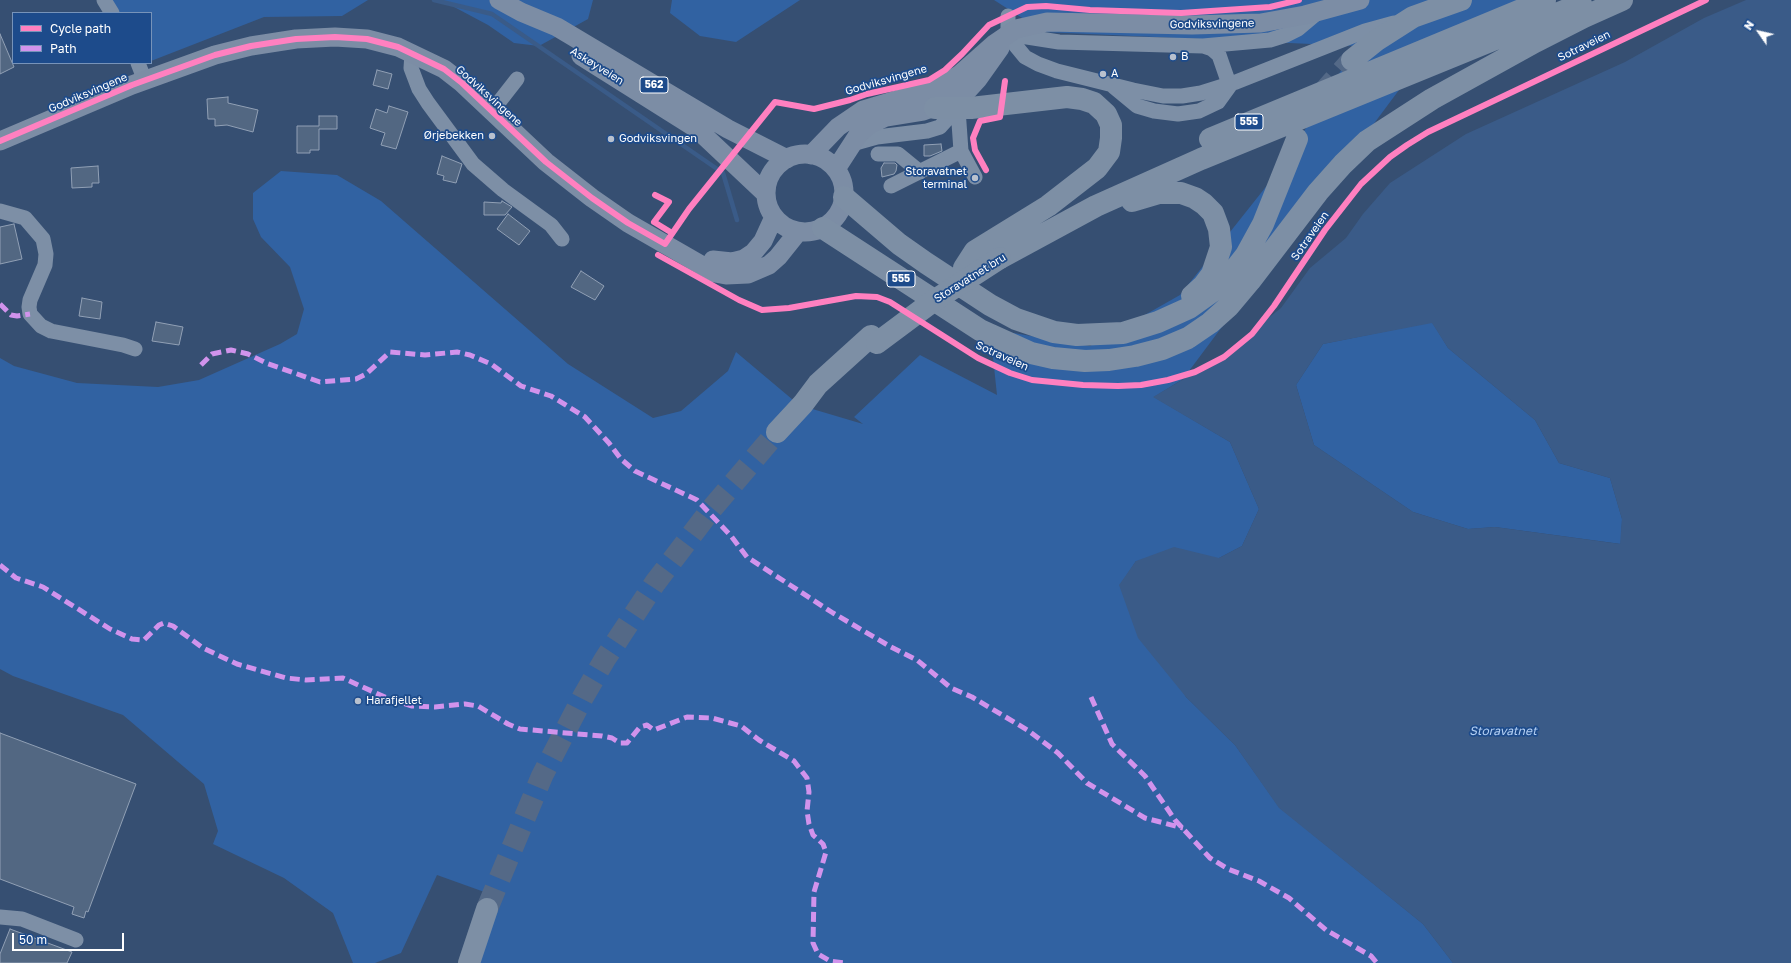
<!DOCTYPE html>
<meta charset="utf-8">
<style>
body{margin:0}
#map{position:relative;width:1791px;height:963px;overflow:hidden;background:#364f72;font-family:"Golos Text",sans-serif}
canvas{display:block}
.legend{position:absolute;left:12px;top:12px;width:140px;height:52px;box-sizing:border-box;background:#1d4b8b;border:1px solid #7793b9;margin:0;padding:5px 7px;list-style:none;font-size:12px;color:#fff}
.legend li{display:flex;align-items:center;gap:8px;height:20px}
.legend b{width:20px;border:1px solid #7793b9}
.north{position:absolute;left:1739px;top:12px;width:40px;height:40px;-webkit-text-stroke:3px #1d4b8b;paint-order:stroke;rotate:304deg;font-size:11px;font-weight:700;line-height:16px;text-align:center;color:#fff}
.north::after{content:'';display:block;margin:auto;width:14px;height:18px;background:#fff;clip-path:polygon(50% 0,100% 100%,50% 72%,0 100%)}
.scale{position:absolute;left:12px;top:933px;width:112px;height:18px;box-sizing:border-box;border:2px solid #fff;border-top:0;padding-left:5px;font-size:12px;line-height:14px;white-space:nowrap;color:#fff;-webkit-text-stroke:3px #1d4b8b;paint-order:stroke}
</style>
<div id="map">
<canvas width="1791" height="963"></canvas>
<ul class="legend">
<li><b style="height:5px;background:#ff80c0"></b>Cycle path</li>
<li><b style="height:5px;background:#d193ec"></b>Path</li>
</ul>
<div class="north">N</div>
<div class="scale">50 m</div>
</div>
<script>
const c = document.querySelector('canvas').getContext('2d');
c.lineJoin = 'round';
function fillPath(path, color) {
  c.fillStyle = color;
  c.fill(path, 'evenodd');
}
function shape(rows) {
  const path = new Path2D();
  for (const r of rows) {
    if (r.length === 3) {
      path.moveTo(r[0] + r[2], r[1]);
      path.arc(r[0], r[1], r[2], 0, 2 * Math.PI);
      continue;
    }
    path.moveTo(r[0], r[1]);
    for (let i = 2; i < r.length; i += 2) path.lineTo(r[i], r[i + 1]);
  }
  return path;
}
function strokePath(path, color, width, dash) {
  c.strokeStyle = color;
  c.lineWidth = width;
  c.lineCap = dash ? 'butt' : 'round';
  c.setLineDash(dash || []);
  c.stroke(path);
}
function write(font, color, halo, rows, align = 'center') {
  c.font = font + ' "Golos Text",sans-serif';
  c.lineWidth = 3.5;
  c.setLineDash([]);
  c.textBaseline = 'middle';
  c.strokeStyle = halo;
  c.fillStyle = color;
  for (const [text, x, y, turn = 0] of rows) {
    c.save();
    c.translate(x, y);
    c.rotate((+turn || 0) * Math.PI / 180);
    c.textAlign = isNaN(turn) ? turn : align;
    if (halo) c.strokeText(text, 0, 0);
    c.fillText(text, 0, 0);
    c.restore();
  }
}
const green = shape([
 [109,0,368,0,342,16,264,17,151,61,151,13,117,13],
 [441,0,593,0,588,19,539,46,514,43,488,25],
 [672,0,800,0,736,42,700,36,670,13],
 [994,0,1542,0,1405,82,1183,379,1154,397,1230,442,1259,509,1242,546,1219,558,1136,561,1120,585,1186,697,1235,745,1279,807,1423,924,1453,963,479,963,490,894,437,875,401,953,375,963,353,963,333,913,284,878,213,844,218,831,204,784,123,715,13,676,0,669,0,358,14,366,77,383,158,387,199,380,280,344,297,334,304,309,290,267,261,237,253,219,253,193,281,171,337,175,381,201,568,364,653,418,681,411,728,371,736,352,799,405,863,424,854,417,920,355,997,395,990,329,1090,346,1180,295,1284,164,1356,46,1044,32],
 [1432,322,1448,348,1535,420,1559,463,1610,478,1622,519,1621,544,1495,527,1468,529,1413,512,1314,445,1296,385,1323,344]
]);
const water = shape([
 [1746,0,1791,0,1791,963,1453,963,1423,924,1279,808,1235,745,1186,697,1138,638,1119,585,1136,561,1174,547,1219,558,1242,546,1259,509,1230,442,1153,397,1213,362,1281,308,1310,268,1346,238,1363,214,1390,183,1466,134,1625,62,1704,18],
 [1432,323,1448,348,1535,420,1559,463,1610,478,1622,519,1620,544,1495,527,1468,529,1413,512,1314,445,1296,385,1323,344]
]);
const stream = shape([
 [434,0,492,14,723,173,737,220]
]);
const building = shape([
 [0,34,14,67,0,74,0,34],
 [377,70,392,74,388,89,373,85,377,70],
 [228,97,228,103,258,110,253,132,227,125,215,126,215,119,208,119,207,99,228,97],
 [389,106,408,112,396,149,381,145,385,133,370,128,376,109,387,113,389,106],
 [319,116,337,116,337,129,319,129,319,150,310,150,310,153,297,153,297,126,319,126,319,116],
 [941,144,942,151,930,156,924,156,924,145,941,144],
 [442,156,462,164,456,183,443,180,444,176,437,174,442,156],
 [884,163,895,163,897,165,896,171,894,174,882,177,881,168,884,163],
 [98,166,99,183,92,183,92,187,72,188,71,168,98,166],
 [502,201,512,207,505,215,484,215,484,202,501,203,502,201],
 [508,214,530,231,519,245,497,229,508,214],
 [14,224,22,259,0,264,0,227,14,224],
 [581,271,604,286,595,300,571,287,581,271],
 [82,298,102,302,100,319,79,316,82,298],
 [156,322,183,327,179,345,152,341,156,322],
 [0,733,136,784,88,912,86,911,84,918,72,914,74,907,0,879,0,733],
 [10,929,72,952,67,963,0,963,0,954,10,929]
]);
const highwayTunnel = shape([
 [1320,96,1352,60],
 [487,909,542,776,583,697,605,659,655,583,709,512,777,432]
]);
const minor = shape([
 [104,0,112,13],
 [1008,16,1008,34,1011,40,1025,57,1038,64,1057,71,1133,90,1163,96,1182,96,1201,93,1236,82,1365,31,1394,23],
 [1008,34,1059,42,1203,46,1270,40,1286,35,1298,29,1317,13],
 [1203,46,1212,49,1219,55,1228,81,1231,84],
 [412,53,411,68,419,89,428,103,473,164,503,190,551,225,562,239],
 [138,63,145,81],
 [1114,87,1137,106,1154,111,1178,114,1199,111,1218,102,1231,84],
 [958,109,961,151,975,177],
 [492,111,517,79],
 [852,144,877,137,927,131,940,127,956,109],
 [878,154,898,154,920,172],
 [891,186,961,151],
 [0,211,25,218,43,239,46,254,45,265,30,300,29,307,30,314,41,326,51,331,123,345,135,349],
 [0,917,22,919,76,940]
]);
const major = shape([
 [499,0,521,12,557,27,728,129,787,159],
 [581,56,697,129,766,194],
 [0,141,132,85,215,55,251,46,296,39,335,37,367,39,398,47,444,69,462,83,546,162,592,198,628,223,715,273,726,275,748,274,769,265,778,257,798,232],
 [805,193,39],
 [811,155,838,127,863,110,939,87,959,75,994,44,1016,29,1047,22,1192,25,1261,23,1305,15,1360,0],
 [836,169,858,135,869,125,886,117,923,111,954,100,967,91,978,79,1000,48],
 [713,260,732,262,744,259,753,253,763,241,774,217]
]);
const highway = shape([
 [1352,60,1377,40,1413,17,1461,0],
 [935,108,971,108,1067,97,1082,99,1094,103,1106,114,1111,125,1111,138,1109,152,1097,168,1048,206,975,251,964,268],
 [1210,139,1545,0],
 [844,197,899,244,926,263,990,305,1016,319,1054,332,1077,335,1123,333,1158,322,1189,308,1224,283,1246,255,1263,224,1297,139],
 [1132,201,1159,193,1181,193,1195,198,1204,204,1213,213,1219,229,1221,247,1212,274,1203,286,1192,296],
 [823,228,980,330,1031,353,1053,358,1085,361,1109,360,1135,356,1162,349,1188,338,1210,323,1229,306,1250,281,1318,192,1343,164,1367,141,1432,99,1535,42,1584,17,1622,0],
 [1000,258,1096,206,1201,159,1581,4],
 [777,432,803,404,818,384,871,336],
 [469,963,487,909]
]);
const highwayBridge = shape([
 [877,343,932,302,1000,258]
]);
const quiet = shape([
 [0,304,11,315,17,316,30,314],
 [201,365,212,354,231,350,248,354,266,363,320,382,356,379,366,374,390,352,425,355,457,352,470,355,491,364,521,386,551,396,585,417,609,443,621,459,635,471,697,500,731,536,747,557,833,613,891,647,917,660,951,688,972,697,1029,731,1058,753,1087,783,1145,818,1183,828],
 [0,565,16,578,43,587,110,629,132,639,144,640,159,625,164,623,173,626,203,648,237,664,286,678,306,680,343,678,389,699,412,706,435,707,465,704,478,706,508,724,520,729,602,736,612,738,620,743,627,743,640,727,647,725,654,730,687,717,712,718,741,726,759,740,794,761,807,778,809,792,807,811,809,824,813,835,823,844,826,852,814,892,813,943,818,954,830,961,845,963],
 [1091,697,1112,744,1145,776,1175,820,1210,858,1228,869,1259,881,1289,898,1326,930,1371,956,1377,963]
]);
const cycleway = shape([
 [0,141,132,85,215,55,251,46,296,39,335,37,367,39,398,47,444,69,462,83,546,162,592,198,628,223,665,244,689,209,775,102,814,109,850,100,867,94,929,80,945,70,962,54,989,25,1027,7,1046,6,1090,10,1181,13,1270,7,1299,0],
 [986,170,975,150,973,138,980,121,1000,117,1005,81],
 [655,195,669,202,654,222,672,233],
 [658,255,739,300,762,310,789,308,856,296,877,297,890,302,978,358,1010,373,1032,380,1083,385,1118,386,1141,385,1168,380,1195,372,1224,357,1252,334,1274,306,1325,230,1361,184,1390,157,1407,145,1428,132,1706,0]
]);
const markers = [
 [1173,57,4,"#b9c1ce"],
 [1103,74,4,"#b9c1ce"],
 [492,136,4,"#b9c1ce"],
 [611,139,4,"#b9c1ce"],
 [975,178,4,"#b9c1ce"],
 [358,701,4,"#b9c1ce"]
];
const shields = [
 [654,85,28],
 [1249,122,28],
 [901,279,28]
];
const shieldNames = [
 ["562",654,85],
 ["555",1249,122],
 ["555",901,279]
];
const streetNames = [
 ["Godviksvingene",1212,24,-1],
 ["Sotraveien",1584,46,-26],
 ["Askøyveien",597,66,32],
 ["Godviksvingene",886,80,-16],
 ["Godviksvingene",88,93,-23],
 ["Godviksvingene",489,96,42],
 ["Sotraveien",1310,236,-55],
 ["Storavatnet bru",970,278,-32],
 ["Sotraveien",1002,356,24]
];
const poiNames = [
 ["B",1181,57],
 ["A",1111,74],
 ["Ørjebekken",484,136,"right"],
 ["Godviksvingen",619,139],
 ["Storavatnet",967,172,"right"],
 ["terminal",967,185,"right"],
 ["Harafjellet",366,701]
];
const waterNames = [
 ["Storavatnet",1503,731]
];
fillPath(green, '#3162a2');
fillPath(water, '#3a5b88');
strokePath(stream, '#3a5b88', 4.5);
fillPath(building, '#526782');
strokePath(building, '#91a0b5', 1);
strokePath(highwayTunnel, '#546987', 22, [22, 11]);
strokePath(minor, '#7d8fa6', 15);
strokePath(major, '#7c8da5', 19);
strokePath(highway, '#7d8fa5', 22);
strokePath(highwayBridge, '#7d8fa5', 22);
strokePath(quiet, '#d193ec', 5, [10, 5]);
strokePath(cycleway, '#ff80c0', 6);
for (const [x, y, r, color] of markers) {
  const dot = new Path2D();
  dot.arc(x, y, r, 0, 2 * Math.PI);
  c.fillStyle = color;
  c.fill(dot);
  strokePath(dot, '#1d4b8b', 1.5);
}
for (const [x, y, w] of shields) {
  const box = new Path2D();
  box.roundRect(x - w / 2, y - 8, w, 16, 3);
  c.fillStyle = '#1d4b8b';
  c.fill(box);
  strokePath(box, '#fff', 1);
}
write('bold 10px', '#fff', null, shieldNames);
write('11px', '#fff', '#1d4b8b', streetNames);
write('11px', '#fff', '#1d4b8b', poiNames, 'left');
write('italic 12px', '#b4d0f4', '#1d4b8b', waterNames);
</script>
